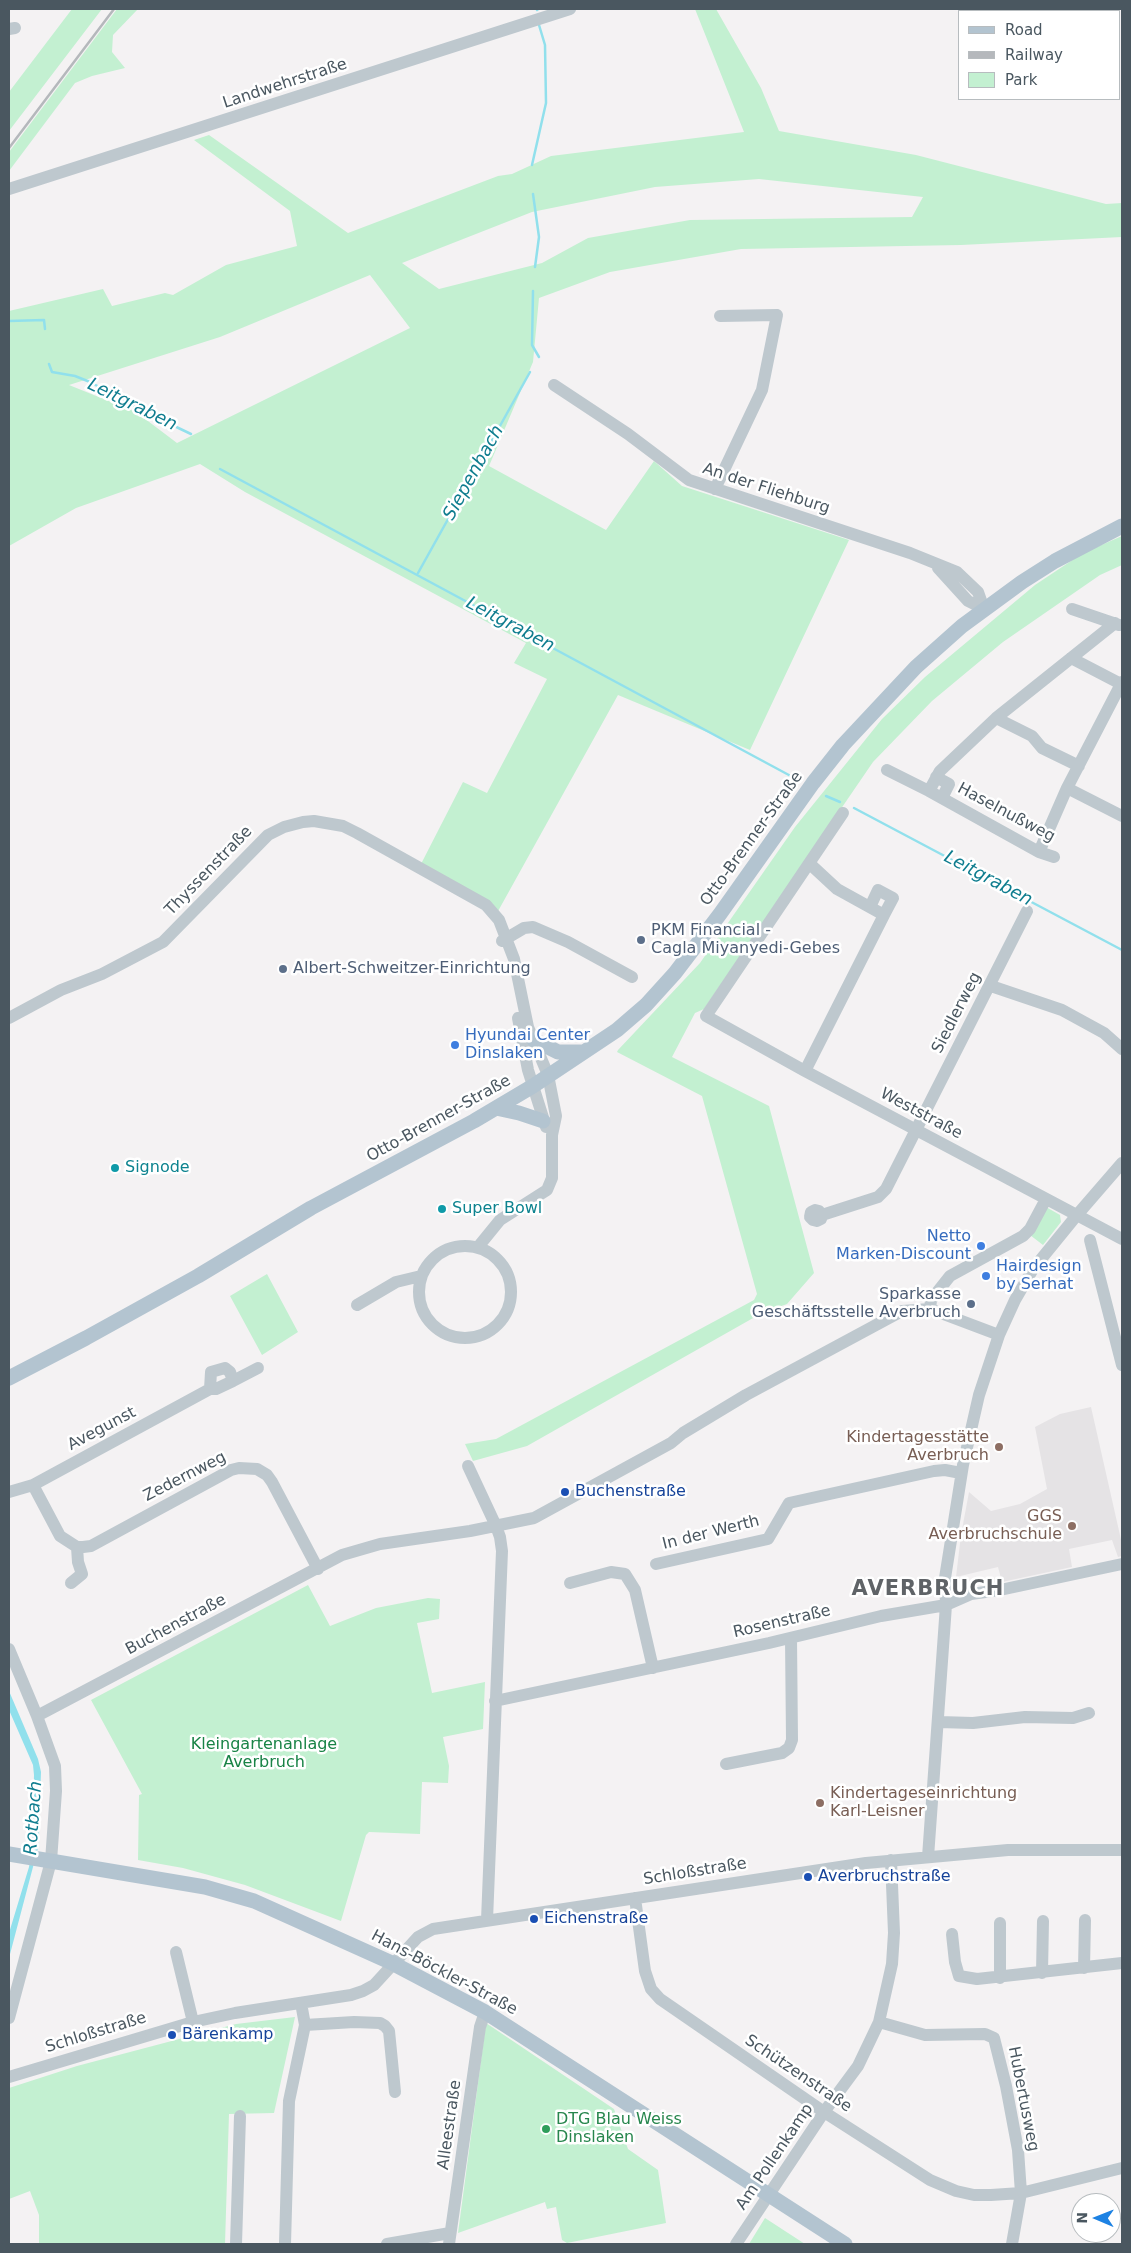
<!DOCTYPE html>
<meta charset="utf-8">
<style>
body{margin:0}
#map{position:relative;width:1131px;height:2253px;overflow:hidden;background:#f4f2f3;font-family:"DejaVu Sans",sans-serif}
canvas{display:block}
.frame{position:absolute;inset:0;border:10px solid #4a5760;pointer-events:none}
.legend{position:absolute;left:958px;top:10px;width:162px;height:90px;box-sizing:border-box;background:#fff;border:1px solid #b7bcbf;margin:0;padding:6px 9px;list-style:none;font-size:15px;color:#4a5760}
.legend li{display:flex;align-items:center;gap:10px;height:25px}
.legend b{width:25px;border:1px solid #b7bcbf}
.north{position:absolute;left:1071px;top:2193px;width:50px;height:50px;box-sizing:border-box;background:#fff;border:1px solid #b7bcbf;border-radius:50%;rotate:271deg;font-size:14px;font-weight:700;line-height:20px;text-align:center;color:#4a5760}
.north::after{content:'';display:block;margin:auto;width:18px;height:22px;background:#1d82e3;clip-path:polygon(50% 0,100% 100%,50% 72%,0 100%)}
</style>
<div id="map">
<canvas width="1131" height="2253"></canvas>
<div class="frame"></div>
<ul class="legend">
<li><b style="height:6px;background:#b3c4d0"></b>Road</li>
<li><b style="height:6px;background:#b5b8bc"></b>Railway</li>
<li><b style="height:14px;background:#c3f0d1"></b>Park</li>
</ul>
<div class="north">N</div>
</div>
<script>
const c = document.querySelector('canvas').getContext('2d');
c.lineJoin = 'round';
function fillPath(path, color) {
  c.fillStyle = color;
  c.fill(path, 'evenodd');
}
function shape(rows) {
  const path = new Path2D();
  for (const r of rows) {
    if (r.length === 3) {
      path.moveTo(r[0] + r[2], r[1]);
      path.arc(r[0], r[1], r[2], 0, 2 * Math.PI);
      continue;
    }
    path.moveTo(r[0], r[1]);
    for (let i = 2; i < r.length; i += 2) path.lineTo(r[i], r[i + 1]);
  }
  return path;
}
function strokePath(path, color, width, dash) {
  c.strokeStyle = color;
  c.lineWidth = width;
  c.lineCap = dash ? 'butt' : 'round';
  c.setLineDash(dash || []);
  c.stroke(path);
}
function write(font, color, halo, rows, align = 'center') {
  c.font = font + ' "DejaVu Sans",sans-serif';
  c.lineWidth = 5;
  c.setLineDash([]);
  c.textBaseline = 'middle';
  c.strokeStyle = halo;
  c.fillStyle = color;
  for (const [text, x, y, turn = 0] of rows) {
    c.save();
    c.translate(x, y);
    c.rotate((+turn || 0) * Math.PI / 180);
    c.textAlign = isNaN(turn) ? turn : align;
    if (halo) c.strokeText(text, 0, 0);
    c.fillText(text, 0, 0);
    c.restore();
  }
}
const education = shape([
 [1091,1407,1122,1544,1122,1556,1118,1557,1112,1540,1069,1549,1072,1567,1002,1582,998,1567,956,1577,961,1535,969,1492,991,1511,1020,1504,1047,1489,1035,1427,1060,1414]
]);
const green = shape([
 [72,9,102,9,9,131,9,92],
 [117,9,138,9,113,35,112,52,125,68,92,76,75,83,9,171,9,152],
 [695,9,716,9,761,88,779,131,916,155,1106,204,1122,203,1122,237,961,245,741,249,610,272,539,298,533,362,489,466,606,530,654,461,682,486,849,540,750,750,618,695,497,913,421,864,463,782,487,793,547,679,514,663,526,643,245,492,200,464,76,508,9,546,9,311,103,289,112,306,165,293,173,295,226,265,297,246,290,211,194,140,209,135,348,233,498,176,512,174,551,156,744,132],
 [759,179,923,197,912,217,690,220,588,238,542,263,439,289,402,263,532,212,655,187],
 [370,275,410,328,177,443,136,412,69,385,220,337],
 [1122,536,1122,565,1100,575,1003,642,932,701,873,762,704,1009,695,1013,672,1057,769,1106,814,1273,787,1304,762,1313,527,1446,473,1461,465,1444,496,1439,754,1300,757,1294,702,1096,617,1052,618,1050,700,963,795,827,882,719,925,677,1035,585,1083,553],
 [1046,1207,1060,1215,1061,1222,1043,1245,1030,1235],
 [267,1274,298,1332,262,1355,230,1296],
 [308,1585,330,1626,376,1608,428,1598,440,1599,439,1619,417,1623,432,1693,485,1682,483,1729,443,1737,449,1766,448,1783,422,1782,420,1834,369,1832,366,1835,341,1921,245,1885,183,1868,138,1860,139,1795,142,1794,91,1700],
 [295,2017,274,2113,229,2114,225,2244,39,2244,39,2215,30,2191,9,2199,9,2088,77,2066,236,2024],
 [486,2023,614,2109,628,2149,658,2170,666,2223,567,2243,562,2240,556,2207,547,2209,545,2202,458,2233],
 [765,2218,805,2244,749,2244]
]);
const water = shape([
 [9,1691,38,1759,41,1772,38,1848,9,1958,9,1933,29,1867,32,1848,34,1775,33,1765,9,1710]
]);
const stream = shape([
 [537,10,538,9],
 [532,165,546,103,545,45,539,25],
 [533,194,539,237,535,267],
 [533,291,532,345,539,357],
 [9,321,44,320,45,329],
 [49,364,52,372,75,376,90,382,147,413,191,434],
 [220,469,800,781],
 [418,573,530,372],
 [826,796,840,802],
 [854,808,1122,950]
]);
const minor = shape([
 [9,29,15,28],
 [9,189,570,9],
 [554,385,628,434,689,480,910,553,957,572,978,592,984,609],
 [715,489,762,390,777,315,720,316],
 [938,568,968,601,984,609],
 [1072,609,1119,625],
 [1071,658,1121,684],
 [996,718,1032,736,1042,748,1079,766],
 [887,770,929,791],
 [936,777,949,784,942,798],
 [1067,788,1122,816],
 [843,813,706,1016,805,1071,1122,1239],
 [1039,852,1067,788,1122,682],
 [1054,857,1039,852,929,791,940,771,996,718,1115,623],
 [870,907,878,890,893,898,884,915],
 [502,941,524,928,533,927,568,942,632,977],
 [991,986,1062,1010,1104,1033,1122,1049],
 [9,1018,61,990,102,974,163,942,268,835,284,827,303,822,314,821,343,826,357,833,486,905,499,920,514,959,528,1027,548,1075,556,1116,552,1135,552,1178,547,1190,500,1220,478,1247],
 [518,1018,528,1070,546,1127],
 [805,1071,884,915,837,889,810,864],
 [822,1215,819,1211,815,1210,811,1212,810,1217,813,1220,817,1221,821,1219,822,1215,878,1197,886,1189,1027,911],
 [1090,1240,1122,1365],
 [465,1292,46],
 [357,1305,396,1282,421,1276],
 [930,1309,931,1300,950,1276,1023,1236,1030,1229,1046,1199],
 [233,1381,258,1368],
 [468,1466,496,1526,500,1537,502,1551,487,1920],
 [33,1485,60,1536,77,1547,83,1547,91,1546,231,1470,239,1468,257,1469,267,1475,272,1482,318,1569],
 [9,1492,33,1485,210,1389,216,1389,233,1381,230,1372,225,1368,211,1372,210,1389],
 [656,1564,768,1539,789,1503,934,1471,945,1470,961,1473],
 [71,1583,82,1574,78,1562,77,1547],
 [570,1583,611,1572,625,1574,635,1590,653,1668],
 [9,1649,37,1716,55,1766,56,1791,51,1861,9,2018],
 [495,1701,769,1643,881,1616,946,1605,971,1594,1000,1590,1122,1564],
 [37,1716,342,1555,380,1544,470,1531,534,1518,671,1443,683,1433,746,1395,902,1311,930,1309,999,1335],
 [939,1722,973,1723,1025,1717,1073,1718,1089,1713],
 [726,1764,782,1753,789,1748,792,1740,791,1638],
 [928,1857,946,1605,945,1578,963,1465,979,1395,999,1335,1015,1300,1033,1269,1077,1215,1122,1163],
 [635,1898,645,1971,651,1989,660,1999,824,2112,930,2180,956,2191,974,2195,991,2195,1021,2193,1122,2168],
 [952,1934,955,1962,959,1976,977,1979,1122,1963],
 [176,1952,193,2022],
 [1084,1968,1085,1920],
 [1042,1973,1043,1921],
 [1000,1978,1000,1923],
 [879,2022,925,2035,985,2034,994,2038,1006,2086,1018,2150,1021,2193,1012,2244],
 [305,2025,354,2022,380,2023,385,2026,389,2031,395,2092],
 [9,2077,193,2022,235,2013,351,1995,363,1991,374,1985,418,1937,433,1929,866,1863,1008,1850,1122,1850],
 [236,2244,240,2116],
 [285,2244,289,2101,305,2025,301,2003],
 [387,2244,450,2233],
 [449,2244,480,2027,485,2012],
 [736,2244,824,2112,858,2066,879,2022,892,1964,894,1933,891,1860]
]);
const major = shape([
 [534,1040,558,1052,582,1052],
 [496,1108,519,1113,543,1121],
 [9,1378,86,1338,198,1276,311,1208,474,1121,533,1086,617,1030,646,1005,675,973,720,914,813,783,843,745,916,667,962,626,1022,582,1055,561,1122,526],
 [9,1854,205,1887,254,1901,392,1963,485,2012,845,2244]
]);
const rail = shape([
 [9,148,114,9]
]);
const markers = [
 [641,940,5,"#5c6f8a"],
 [283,969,5,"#5c6f8a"],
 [455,1045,5,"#3f7fe0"],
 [115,1168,5,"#0f9aa8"],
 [442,1209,5,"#0f9aa8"],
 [981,1246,5,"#3f7fe0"],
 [986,1276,5,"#3f7fe0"],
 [971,1304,5,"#5c6f8a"],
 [999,1447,5,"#8d6e63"],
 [565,1492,5,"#1a4fb4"],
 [1072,1526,5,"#8d6e63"],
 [820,1803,5,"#8d6e63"],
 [808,1877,5,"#1a4fb4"],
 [534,1919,5,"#1a4fb4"],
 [172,2035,5,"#1a4fb4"],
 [546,2129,5,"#2e9e5b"]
];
const streetNames = [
 ["Landwehrstraße",285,84,-18],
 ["An der Fliehburg",766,489,18],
 ["Haselnußweg",1006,813,28],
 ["Otto-Brenner-Straße",752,839,-54],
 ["Thyssenstraße",209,871,-46],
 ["Siedlerweg",957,1013,-63],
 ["Weststraße",921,1114,28],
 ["Otto-Brenner-Straße",439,1119,-29],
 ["Avegunst",102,1429,-28],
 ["Zedernweg",185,1477,-27],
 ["In der Werth",711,1533,-14],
 ["Rosenstraße",782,1622,-13],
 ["Buchenstraße",176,1625,-28],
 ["Schloßstraße",695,1872,-9],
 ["Hans-Böckler-Straße",444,1973,28],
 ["Schloßstraße",96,2033,-17],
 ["Schützenstraße",798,2074,34],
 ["Hubertusweg",1023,2099,79],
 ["Alleestraße",450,2125,-82],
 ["Am Pollenkamp",775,2157,-56]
];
const serviceNames = [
 ["PKM Financial -",651,931],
 ["Cagla Miyanyedi-Gebes",651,949],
 ["Albert-Schweitzer-Einrichtung",293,969],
 ["Sparkasse",961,1295,"right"],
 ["Geschäftsstelle Averbruch",961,1313,"right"]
];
const shopNames = [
 ["Hyundai Center",465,1036],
 ["Dinslaken",465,1054],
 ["Netto",971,1237,"right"],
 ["Marken-Discount",971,1255,"right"],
 ["Hairdesign",996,1267],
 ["by Serhat",996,1285]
];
const cultureNames = [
 ["Signode",125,1168],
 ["Super Bowl",452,1209]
];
const educationNames = [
 ["Kindertagesstätte",989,1438],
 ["Averbruch",989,1456],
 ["GGS",1062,1517],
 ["Averbruchschule",1062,1535],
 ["Kindertageseinrichtung",830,1794,"left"],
 ["Karl-Leisner",830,1812,"left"]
];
const transitNames = [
 ["Buchenstraße",575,1492],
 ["Averbruchstraße",818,1877],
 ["Eichenstraße",544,1919],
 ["Bärenkamp",182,2035]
];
const parkNames = [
 ["Kleingartenanlage",264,1745],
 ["Averbruch",264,1763]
];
const leisureNames = [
 ["DTG Blau Weiss",556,2120],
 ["Dinslaken",556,2138]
];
const waterNames = [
 ["Leitgraben",132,405,26],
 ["Siepenbach",474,473,-61],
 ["Leitgraben",510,625,28],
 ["Leitgraben",988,879,28],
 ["Rotbach",34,1818,-86]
];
const districtNames = [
 ["AVERBRUCH",928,1590]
];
fillPath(education, '#e5e3e5');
fillPath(green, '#c3f0d1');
fillPath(water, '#91e0ec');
strokePath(stream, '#91e0ec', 2.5);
strokePath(minor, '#bec8ce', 12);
strokePath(major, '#b3c4d0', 15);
strokePath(rail, '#b5b8bc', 2.5);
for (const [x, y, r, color] of markers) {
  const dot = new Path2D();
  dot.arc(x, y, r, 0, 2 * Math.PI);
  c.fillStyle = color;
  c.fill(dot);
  strokePath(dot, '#fff', 2);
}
write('16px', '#4a5760', '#fff', streetNames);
write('16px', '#4e5e75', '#fff', serviceNames, 'left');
write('16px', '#366cbe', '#fff', shopNames, 'left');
write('16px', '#0d838f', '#fff', cultureNames, 'left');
write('16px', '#785e54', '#fff', educationNames, 'right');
write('16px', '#164399', '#fff', transitNames, 'left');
write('16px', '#198346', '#fff', parkNames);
write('16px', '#27864d', '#fff', leisureNames, 'left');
write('italic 18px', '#0f7d8f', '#fff', waterNames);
c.letterSpacing = '1px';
write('bold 21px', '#5f6367', '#fff', districtNames);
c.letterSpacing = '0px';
</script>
